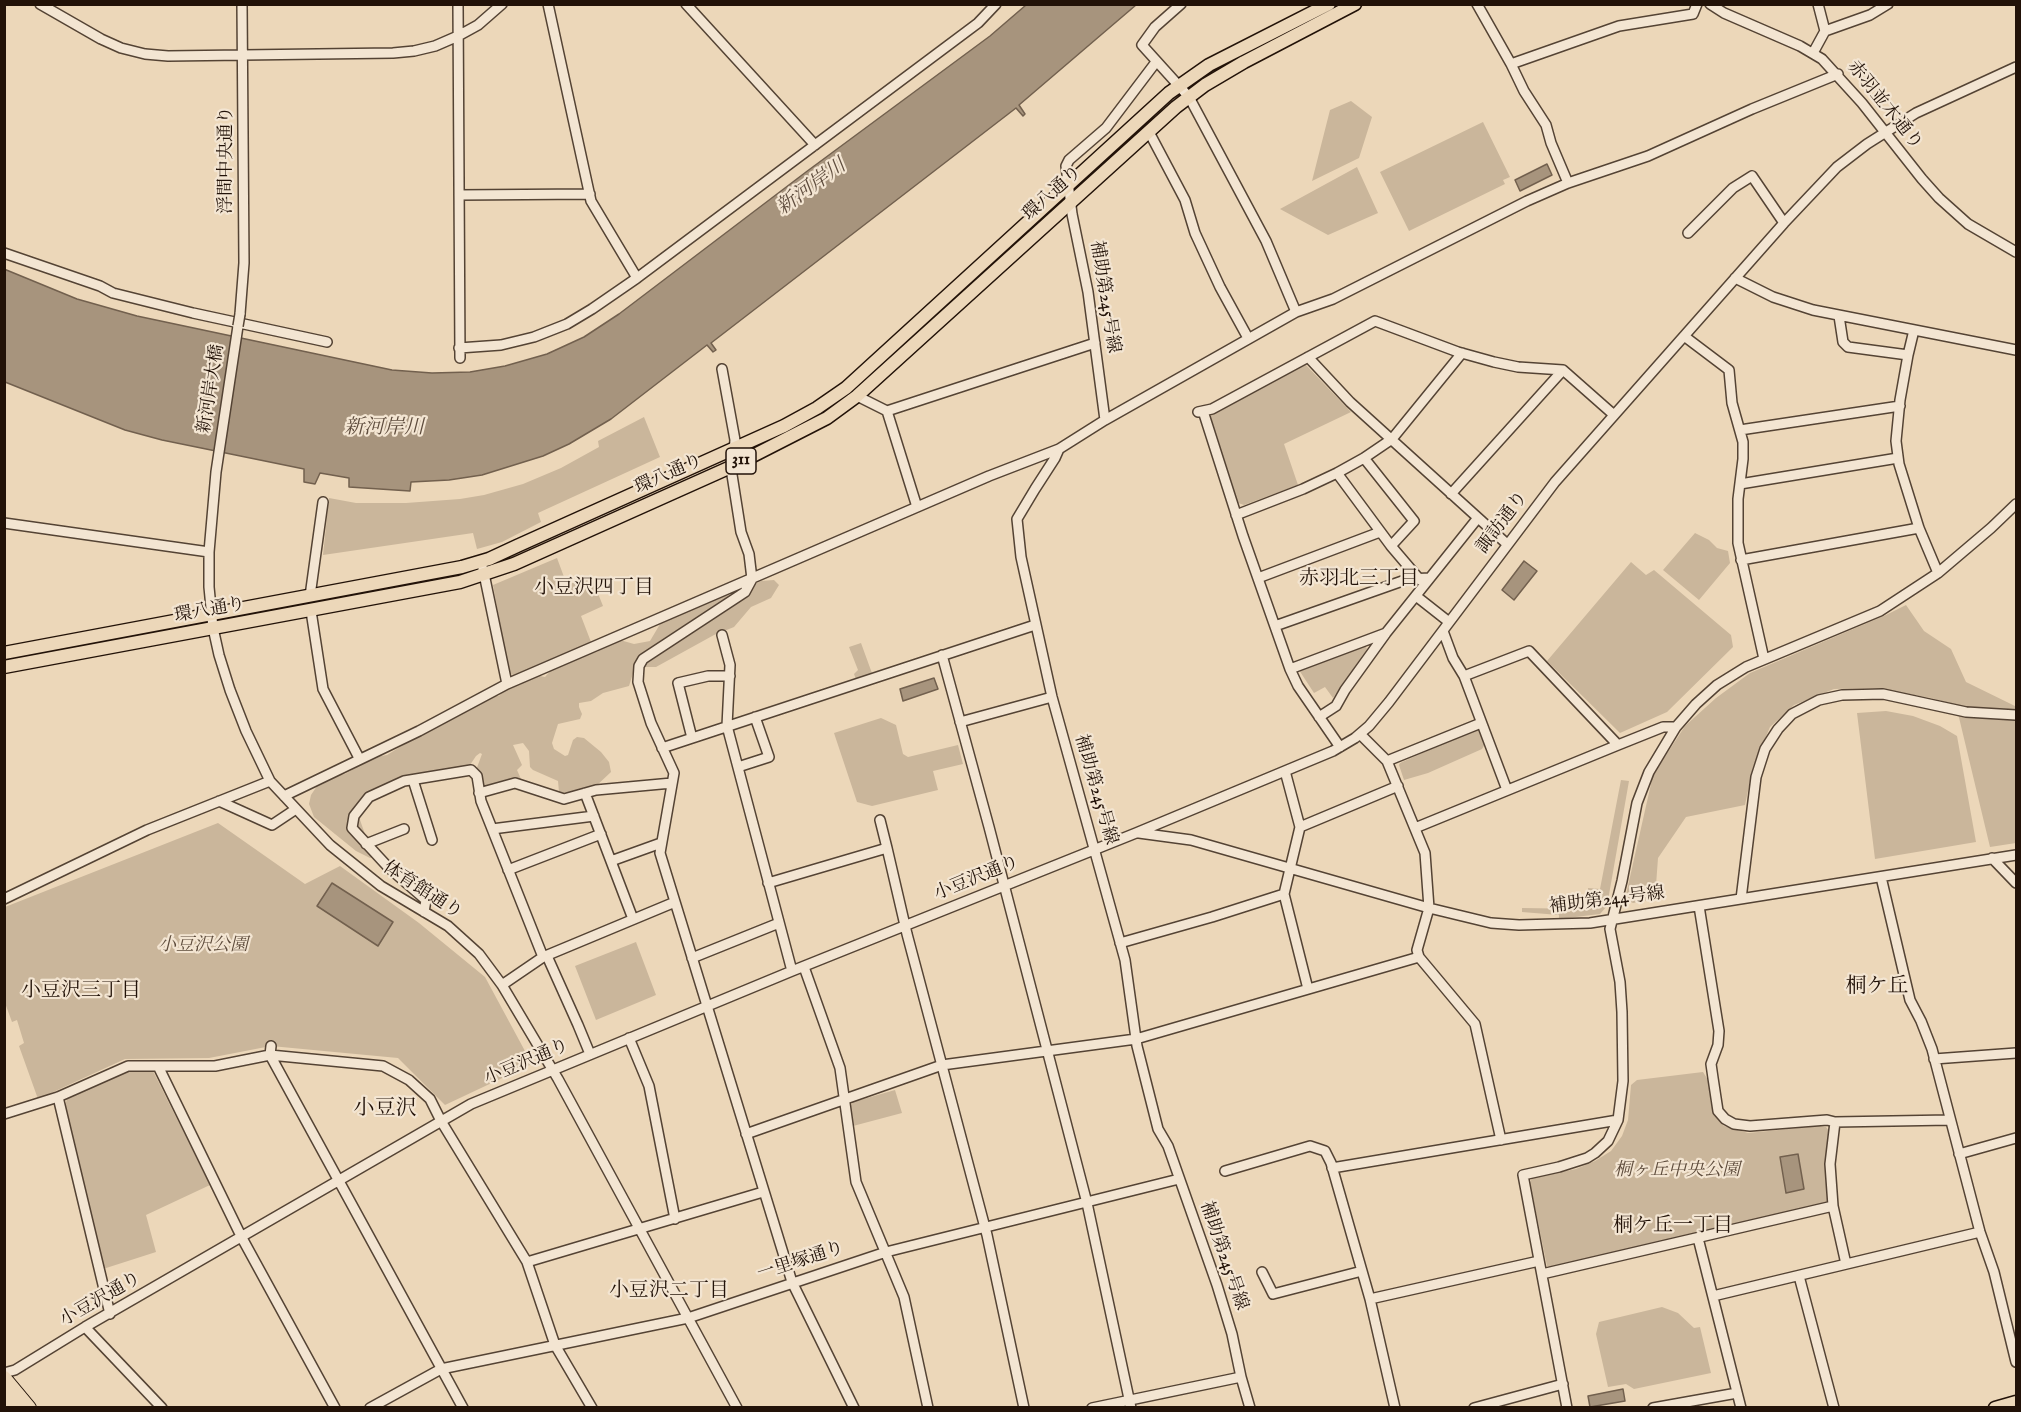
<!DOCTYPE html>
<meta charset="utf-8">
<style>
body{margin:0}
#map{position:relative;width:2021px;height:1412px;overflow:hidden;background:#ecd7b9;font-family:"IM FELL English",serif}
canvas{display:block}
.frame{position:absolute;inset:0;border:6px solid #221208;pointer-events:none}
</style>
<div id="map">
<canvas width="2021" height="1412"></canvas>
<div class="frame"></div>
</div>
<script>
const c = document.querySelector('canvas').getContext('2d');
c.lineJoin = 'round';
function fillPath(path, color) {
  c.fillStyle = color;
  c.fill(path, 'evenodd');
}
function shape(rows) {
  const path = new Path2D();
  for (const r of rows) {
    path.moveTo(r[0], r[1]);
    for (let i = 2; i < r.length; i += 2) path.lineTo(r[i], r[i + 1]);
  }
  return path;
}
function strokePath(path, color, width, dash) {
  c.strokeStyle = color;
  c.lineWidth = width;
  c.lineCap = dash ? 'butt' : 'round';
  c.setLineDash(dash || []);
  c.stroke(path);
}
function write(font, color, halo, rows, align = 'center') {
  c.font = font + ' "IM FELL English","Noto Serif JP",serif';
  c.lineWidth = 4.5;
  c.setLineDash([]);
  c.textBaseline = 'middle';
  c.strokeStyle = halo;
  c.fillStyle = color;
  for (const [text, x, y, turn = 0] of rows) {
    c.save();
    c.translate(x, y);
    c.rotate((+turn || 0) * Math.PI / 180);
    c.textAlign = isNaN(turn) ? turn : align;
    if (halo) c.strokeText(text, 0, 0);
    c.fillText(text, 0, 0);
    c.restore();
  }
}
const green = shape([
 [1351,101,1372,117,1359,158,1312,181,1330,110],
 [1483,122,1510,177,1503,180,1505,184,1409,231,1380,172],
 [1357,167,1378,213,1328,235,1280,209],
 [1305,364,1351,412,1284,444,1298,485,1244,505,1238,503,1210,415],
 [644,417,660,457,538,513,541,522,502,542,477,549,473,533,323,555,329,498,356,503,406,503,460,499,484,495,523,484,561,468,599,447,598,441],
 [1695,533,1709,540,1717,548,1728,551,1730,563,1699,600,1663,570],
 [557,558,567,585,591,576,603,606,581,616,591,642,515,676,509,673,493,585],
 [1631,562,1646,575,1654,570,1731,635,1733,647,1667,712,1620,733,1547,661],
 [774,580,779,585,771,598,751,607,734,627,714,635,656,667,635,667,629,686,603,693,591,701,579,703,579,707,582,714,580,719,558,724,552,743,554,749,565,756,568,755,573,740,577,737,584,738,601,752,609,762,611,772,595,787,564,793,559,792,558,781,533,770,530,767,529,751,523,743,513,745,522,765,517,770,524,786,479,793,475,773,482,754,480,753,476,756,468,768,400,777,362,801,360,820,373,857,370,858,356,851,314,817,309,804,311,795,317,786,335,776,345,774,375,757,387,755,429,729,470,710,477,704,493,696,499,696,504,690,540,673,540,676,545,677,554,667,589,653,597,652,604,645,620,640,634,644,650,641,663,619,717,597,736,594,761,581],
 [1906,605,1924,631,1951,649,1966,682,2015,706,2016,843,1990,847,1956,705,1931,698,1875,688,1834,689,1794,705,1770,727,1753,767,1745,805,1686,817,1658,858,1655,899,1633,903,1625,899,1653,775,1685,726,1716,698,1750,673,1886,615],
 [861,643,873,676,857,682,854,674,858,670,849,647],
 [1365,645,1367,649,1333,698,1325,687,1314,693,1299,670],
 [1886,711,1913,716,1940,726,1957,736,1976,842,1875,859,1857,713],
 [881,718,896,725,903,754,908,757,958,745,963,764,933,771,938,790,872,806,857,802,834,733],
 [1476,729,1480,731,1485,744,1482,749,1428,773,1404,780,1399,765,1400,763],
 [1621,780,1629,781,1607,906,1600,914,1559,919,1559,915,1522,912,1522,908,1587,909,1588,888,1600,889],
 [218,823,305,884,340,866,419,923,485,977,532,1064,445,1105,398,1058,271,1046,209,1058,125,1059,38,1099,19,1046,24,1043,17,1020,12,1022,5,1003,5,907],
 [636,942,656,995,596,1020,575,966],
 [129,1071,153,1071,210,1185,146,1215,156,1252,103,1269,64,1108,67,1099],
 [1703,1072,1708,1080,1711,1104,1715,1116,1724,1126,1748,1133,1819,1126,1826,1127,1829,1131,1826,1160,1827,1202,1552,1268,1547,1266,1530,1183,1532,1178,1576,1169,1595,1161,1611,1151,1622,1136,1628,1120,1631,1085,1637,1080],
 [895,1090,902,1113,853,1126,850,1106,853,1102],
 [1662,1307,1678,1313,1694,1328,1700,1327,1711,1373,1634,1389,1626,1384,1608,1387,1596,1334,1599,1322]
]);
const water = shape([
 [1026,5,1136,5,1019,105,1025,114,1023,116,1016,108,711,343,716,350,713,352,707,345,611,419,569,444,543,456,482,475,449,480,411,482,410,491,349,487,349,478,320,473,315,484,304,482,304,469,162,440,125,430,5,382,4,269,77,299,137,316,392,370,432,373,470,372,505,366,547,354,584,337,619,314,806,172,990,36,1026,5],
 [1547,164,1552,175,1520,191,1515,180,1547,164],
 [1524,561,1537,571,1514,600,1502,590,1524,561],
 [934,678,938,689,903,701,900,689,934,678],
 [332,883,393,922,378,946,317,906,332,883],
 [1798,1154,1804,1189,1786,1193,1780,1157,1798,1154],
 [1623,1389,1625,1401,1590,1407,1588,1396,1623,1389]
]);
const minor = shape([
 [40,4,101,39,121,48,145,54,168,56,393,53,414,51,435,46,458,36,478,25,502,4],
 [458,4,460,358],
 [548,4,591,201,637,278],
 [686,4,815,145],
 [1181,4,1155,27,1142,45,1189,97,1266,241,1296,312],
 [1477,4,1511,64,1524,91,1546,125,1551,143,1568,183],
 [1710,4,1724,13,1800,46,1822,59,1862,103,1922,179,1939,198,1968,224,2016,252],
 [1818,4,1825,31],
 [1813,53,1825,31,1870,15,1888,4],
 [1511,64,1619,26,1693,14,1697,4],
 [1149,132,1185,200,1195,233,1220,287,1248,338],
 [459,195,590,194],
 [1688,233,1733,188,1752,176,1784,223],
 [4,253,100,286,113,293,193,313,327,342],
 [1735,278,1773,297,1813,310,2016,350],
 [240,314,244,263,242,4],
 [1839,316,1843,342,1848,347,1908,355],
 [238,326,216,472,209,552,209,587,213,628,219,655,230,690,246,731,270,781,330,845,381,886,448,926,479,954,502,985,558,1079,737,1408],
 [1914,330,1908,355,1900,400,1896,441,1899,464,1919,528,1938,573],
 [1684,336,1729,370,1732,403,1743,442,1743,459,1738,499,1738,543,1764,659],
 [459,348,501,345,534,337,567,324,592,309,637,278,978,23,996,4],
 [1308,357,1350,402,1507,544],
 [722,369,735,440,732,475,741,532,749,554,752,579,745,592,643,659,639,666,638,682,651,723,674,773,660,853,792,1282,854,1408],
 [857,396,887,411,1095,343],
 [887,411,917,507],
 [1203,411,1243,536,1290,669,1298,686,1340,747],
 [1198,412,1212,409,1375,321,1458,352,1494,362,1518,367,1563,370,1614,415],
 [1105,420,1088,292,1072,214,1066,166,1069,160,1106,128,1156,62],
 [1740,430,1900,406],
 [1059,449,1055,458,1035,489,1017,519,1021,557,1052,697,1125,960,1137,1046,1158,1129,1168,1146,1217,1285,1232,1334,1241,1377,1250,1408],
 [1364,458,1414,521,1391,546],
 [1337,473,1391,546,1420,580],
 [1740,484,1898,458],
 [1451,494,1563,370],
 [1236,515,1303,489,1337,473,1364,458,1392,439,1462,353],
 [4,523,209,552],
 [1741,560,1919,528],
 [483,569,507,684],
 [1258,578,1380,532],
 [310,596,323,502],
 [1416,596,1449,622],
 [311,611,323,689,359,758],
 [1275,626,1408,579,1430,578],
 [1443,631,1453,658,1464,676,1507,790],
 [722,635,730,665,727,726,792,971],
 [942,655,989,827,1087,1203,1131,1408],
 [1290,669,1386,633],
 [1464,676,1529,651,1618,745],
 [1319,717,1336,706,1345,690,1386,633,1477,519],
 [960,722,1052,697],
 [1360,734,1387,761,1425,853,1429,908,1417,950,1419,957,1475,1024,1501,1140],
 [692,738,678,683,708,676,730,676],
 [662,748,1035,625],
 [1387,761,1481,723],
 [738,767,769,757,755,717],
 [1285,771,1300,827,1284,894,1308,989],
 [413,780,432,840],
 [479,793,515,783,564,799,596,790,672,783],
 [585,793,633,919],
 [284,796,419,731,507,684,989,476,1059,449,1105,420,1296,312,1333,299,1527,201,1568,183,1648,156,1752,109,1838,74],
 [219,801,272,825,296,809],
 [880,820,887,848],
 [1300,827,1398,786],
 [1415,828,1618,745,1663,727,1676,727],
 [492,829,594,816],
 [1139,833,1191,840,1429,908,1491,923,1519,925,1590,923,2016,855],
 [366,844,404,829],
 [1992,858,2016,883],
 [611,861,661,843],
 [508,870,601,834],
 [1881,877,1910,1000,1921,1021,1932,1049,1980,1232,1994,1272,2016,1362],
 [768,883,887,848,907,934,987,1235,1024,1408],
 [4,899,147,830,270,781],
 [1741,899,1756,777,1765,749,1778,729,1792,714,1819,700,1842,695,1883,694,1966,712,2016,715],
 [1699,906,1719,1031,1718,1045,1711,1064,1713,1078,1718,1111,1725,1119,1734,1124,1750,1126,1827,1120,1835,1122,1950,1120],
 [424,912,426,900,388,867,352,828,354,816,369,797,404,781,471,770,477,776,481,801,543,957],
 [1120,943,1212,917,1284,894],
 [547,956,578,1025,590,1054],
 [692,958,779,923],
 [804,967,840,1068,856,1182,904,1297,928,1408],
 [502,985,543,957,675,902],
 [629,1038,649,1086,675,1219],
 [271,1046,270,1055,463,1408],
 [1934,1059,2016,1053],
 [158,1066,242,1238,335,1408],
 [58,1097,110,1314],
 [4,1114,58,1097,128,1066,215,1066,270,1055,383,1066,409,1080,430,1099,441,1121,527,1262,555,1345,592,1408],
 [1835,1122,1830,1164,1833,1206,1846,1264],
 [746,1134,942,1065,1136,1039,1419,957],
 [1959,1154,2016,1138],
 [1332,1168,1618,1120],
 [1225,1171,1310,1146,1325,1151,1331,1163,1370,1299,1395,1408],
 [1698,1238,1741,1408],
 [527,1262,763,1192],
 [1262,1272,1273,1294,1362,1271],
 [1542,1274,1833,1206],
 [1799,1276,1834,1408],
 [1713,1296,1980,1232],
 [1370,1299,1539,1261],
 [85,1327,162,1408],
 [4,1373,15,1370,85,1327,471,1104,792,971,1136,833,1333,751,1355,738,1369,726,1389,702,1555,482,1784,223,1837,167,1867,144,1916,113,2016,67],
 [370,1408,441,1369,688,1318,886,1252,1179,1179],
 [1092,1408,1241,1377],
 [1474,1408,1563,1384],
 [1567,1408,1523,1175,1559,1167,1587,1158,1595,1153,1608,1141,1618,1120,1623,1081,1622,1012,1620,982,1610,929,1622,881,1637,803,1649,772,1676,727,1696,704,1717,685,1746,667,1880,611,1938,573,1991,528,2016,504],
 [1653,1408,1737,1393]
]);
const major = shape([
 [4,653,462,567,489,559,517,546,784,426,817,408,846,388,1169,93,1209,65,1329,4],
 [4,667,460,582,514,564,733,466,827,418,857,396,1176,107,1205,85,1244,62,1355,4],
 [1995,1408,2016,1402]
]);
const highway = shape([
 [4,1378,29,1408],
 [4,1398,12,1408]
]);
const minorBridge = shape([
 [238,326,240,314]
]);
const shields = [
 [741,461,30]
];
const shieldNames = [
 ["311",741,461]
];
const streetNames = [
 ["赤羽並木通り",1884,106,51],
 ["浮間中央通り",227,160,-90],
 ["環八通り",1053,194,-42],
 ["補助第245号線",1104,297,81],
 ["新河岸大橋",212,389,-81],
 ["環八通り",669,475,-24],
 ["諏訪通り",1503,523,-53],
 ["環八通り",210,611,-10],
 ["補助第245号線",1095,790,74],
 ["小豆沢通り",977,879,-22],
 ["体育館通り",422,891,33],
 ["補助第244号線",1607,901,-7],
 ["小豆沢通り",527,1063,-23],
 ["補助第245号線",1223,1256,71],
 ["一里塚通り",801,1262,-18],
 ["小豆沢通り",101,1300,-30]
];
const parkNames = [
 ["小豆沢公園",203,946],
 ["桐ヶ丘中央公園",1677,1171]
];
const waterNames = [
 ["新河岸川",812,188,-36],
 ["新河岸川",384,429]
];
const neighbourhoodNames = [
 ["赤羽北三丁目",1359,580],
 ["小豆沢四丁目",594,589],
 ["小豆沢三丁目",81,992],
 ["桐ケ丘一丁目",1673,1227],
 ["小豆沢二丁目",669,1292]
];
const quarterNames = [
 ["桐ケ丘",1877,988],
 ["小豆沢",385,1110]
];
fillPath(green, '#cab69b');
fillPath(water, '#a7947d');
strokePath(water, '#72604e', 1.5);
strokePath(minor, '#544334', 12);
strokePath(major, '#221208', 15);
strokePath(highway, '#221208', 16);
strokePath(minor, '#f3e5d2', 9);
strokePath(major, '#ecd7b9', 12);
strokePath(highway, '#ecd7b9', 14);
strokePath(minorBridge, '#544334', 12, []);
strokePath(minorBridge, '#f3e5d2', 9);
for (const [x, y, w] of shields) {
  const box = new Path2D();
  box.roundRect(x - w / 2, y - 13, w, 26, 4.5);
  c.fillStyle = '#f3e5d2';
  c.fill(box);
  strokePath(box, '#221208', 1.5);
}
write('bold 16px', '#221208', null, shieldNames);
write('18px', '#221208', '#f3e5d2', streetNames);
write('italic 18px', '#5d4b3b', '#f3e5d2', parkNames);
write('italic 20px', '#5e4c3d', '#f3e5d2', waterNames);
write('20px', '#221208', '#f3e5d2', neighbourhoodNames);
write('21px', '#221208', '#f3e5d2', quarterNames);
</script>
